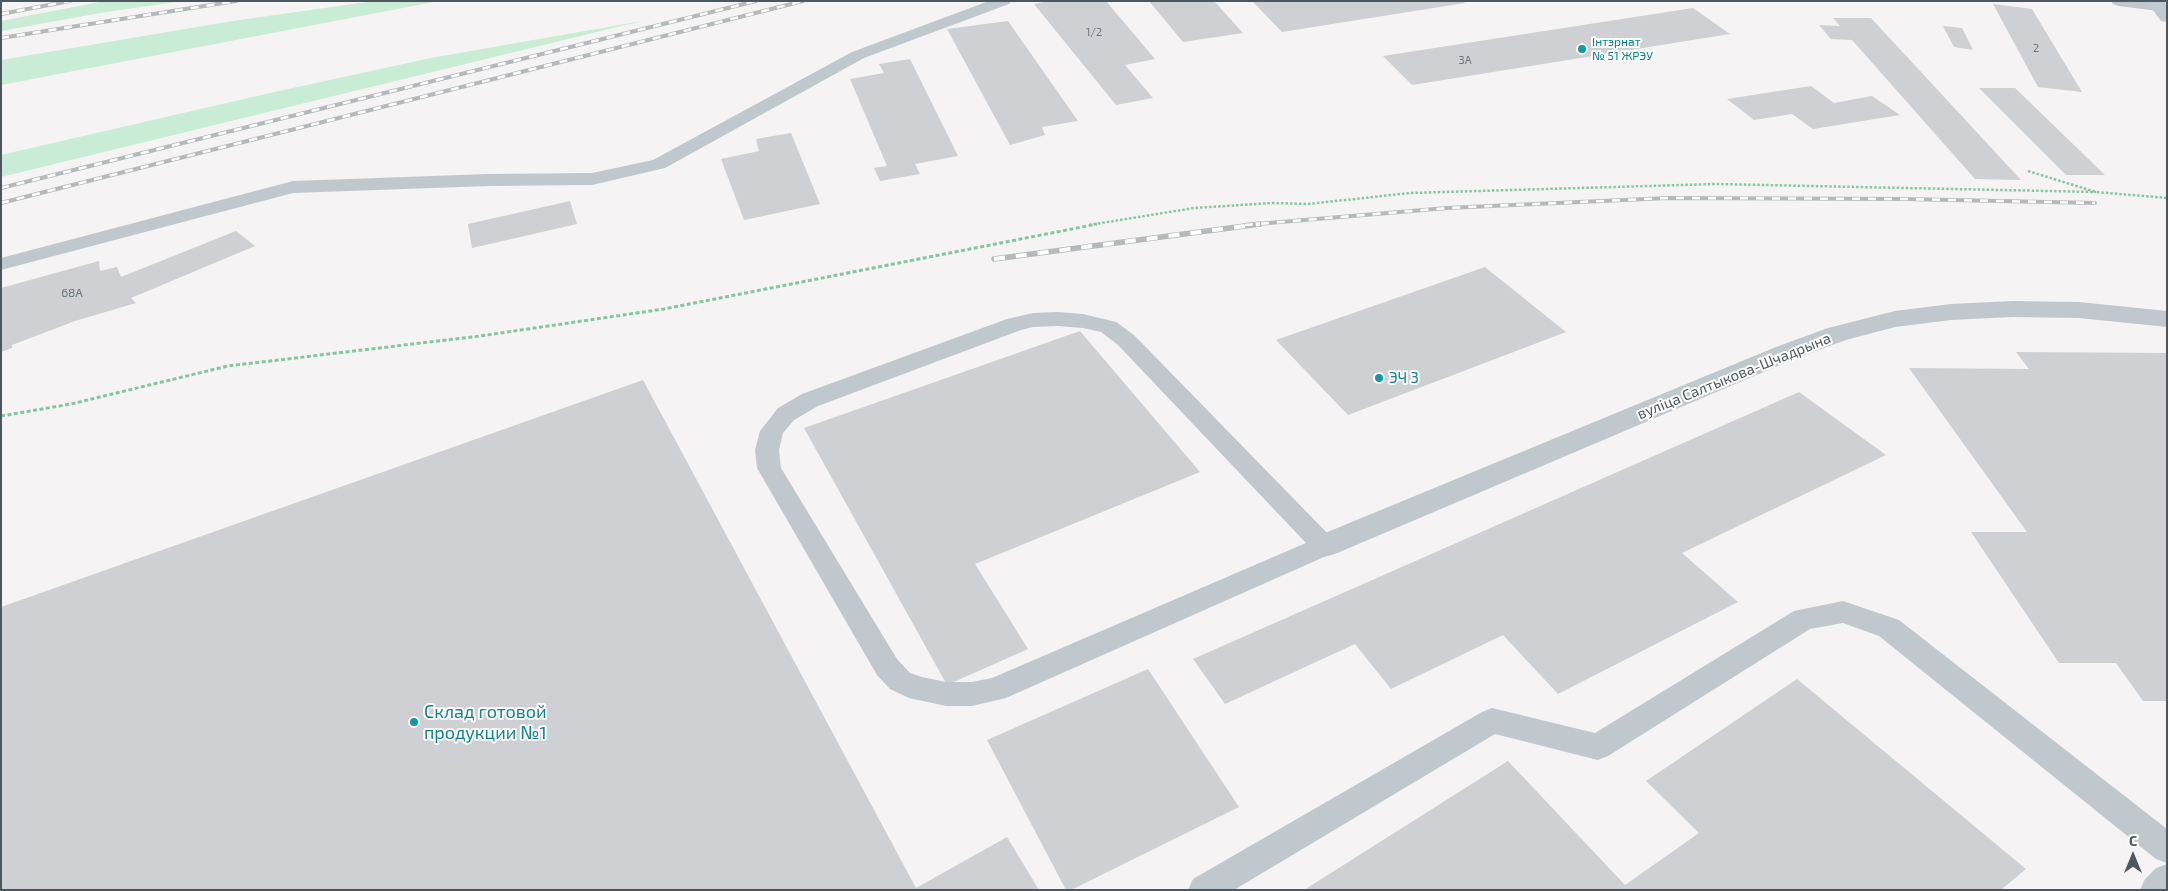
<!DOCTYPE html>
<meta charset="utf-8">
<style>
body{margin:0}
#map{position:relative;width:2168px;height:891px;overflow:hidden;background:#f5f3f3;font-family:"Exo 2",sans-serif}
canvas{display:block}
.frame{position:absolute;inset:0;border:2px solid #4c575f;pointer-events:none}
.north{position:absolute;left:2108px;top:831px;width:50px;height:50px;-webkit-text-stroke:4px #fff;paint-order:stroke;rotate:0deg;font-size:14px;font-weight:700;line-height:20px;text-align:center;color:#4c575f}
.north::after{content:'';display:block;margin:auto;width:18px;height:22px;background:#4c575f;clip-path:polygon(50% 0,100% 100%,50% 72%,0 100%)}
</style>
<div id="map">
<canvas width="2168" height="891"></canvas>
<div class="frame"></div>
<div class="north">С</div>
</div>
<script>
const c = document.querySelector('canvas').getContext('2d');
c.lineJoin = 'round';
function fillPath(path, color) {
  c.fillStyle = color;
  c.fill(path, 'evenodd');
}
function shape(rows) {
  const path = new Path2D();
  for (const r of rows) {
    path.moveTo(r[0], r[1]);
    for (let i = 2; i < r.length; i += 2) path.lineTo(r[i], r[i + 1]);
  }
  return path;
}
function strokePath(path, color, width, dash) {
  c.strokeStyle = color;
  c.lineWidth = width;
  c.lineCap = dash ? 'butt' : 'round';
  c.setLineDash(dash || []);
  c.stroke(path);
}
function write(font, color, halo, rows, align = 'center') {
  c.font = font + ' "Exo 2",sans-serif';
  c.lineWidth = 4;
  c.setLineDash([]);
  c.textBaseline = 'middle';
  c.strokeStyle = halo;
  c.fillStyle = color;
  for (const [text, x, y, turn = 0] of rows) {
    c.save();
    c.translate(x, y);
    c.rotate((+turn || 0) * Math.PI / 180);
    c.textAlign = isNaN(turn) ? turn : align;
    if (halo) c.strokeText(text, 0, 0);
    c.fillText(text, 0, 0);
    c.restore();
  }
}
const green = shape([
 [105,1,183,1,106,12,1,31,1,21],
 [374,1,439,1,1,85,1,60,233,21],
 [642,21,1,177,1,155,270,93,431,58]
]);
const building = shape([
 [1050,1,1106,1,1155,59,1125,65,1153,98,1116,105,1034,4],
 [1149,1,1214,1,1243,33,1183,42],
 [1252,1,1463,1,1465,3,1282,32],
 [1993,4,2032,9,2082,92,2038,87],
 [1693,8,1730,34,1412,85,1383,56],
 [1833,18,1871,18,2021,180,1975,179,1852,40,1831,39,1819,25,1840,26],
 [1008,21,1078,121,1042,127,1045,135,1010,145,947,29],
 [1943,26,1962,28,1973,50,1954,47],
 [910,59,958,156,915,164,920,174,880,181,874,168,887,166,850,79,884,73,879,64],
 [1811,86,1834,103,1872,96,1900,115,1813,129,1792,114,1754,120,1727,99],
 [1979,88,2015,88,2105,175,2066,175],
 [791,133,820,204,744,220,721,159,759,151,756,139],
 [570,201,577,224,472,248,468,224],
 [236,231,255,246,131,298,136,303,75,321,12,345,12,348,1,352,1,288,99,261,100,271,117,267,121,277],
 [1485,267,1566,332,1348,415,1276,340],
 [1080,331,1200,472,975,564,1028,649,947,685,804,428],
 [2016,352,2167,353,2167,701,2143,701,2116,663,2059,663,1971,532,2027,532,1909,368,2029,369],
 [643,380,916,888,1007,837,1039,890,1,890,1,607],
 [1799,392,1886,455,1682,553,1738,602,1558,694,1503,635,1391,689,1355,644,1225,704,1193,659],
 [1148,669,1239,807,1071,890,1066,890,987,740],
 [1797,679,2026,869,2001,890,1304,890,1508,761,1625,885,1699,833,1646,781]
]);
const pathFar1 = shape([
 [2028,171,2096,192,2167,198],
 [1089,225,1194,208,1272,203,1308,204,1410,193,1716,184,2096,192]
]);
const path = shape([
 [1,416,71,404,228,366,480,336,664,309,1097,224]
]);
const lane = shape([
 [989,1,1011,1,1009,4,864,58,665,168,592,185,488,186,293,193,1,270,1,258,293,181,488,174,592,173,653,160,852,52,989,1],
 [2111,1,2157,1,2164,3,2167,6,2164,9,2159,11,2118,6,2113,4,2111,1],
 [1058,312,1083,314,1116,322,1134,335,1333,539,1337,546,1333,553,1006,698,972,706,946,706,909,698,890,689,877,675,757,468,755,450,760,431,778,408,802,394,1007,319,1033,313,1058,312],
 [1058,326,1083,328,1101,332,1118,345,1306,543,992,678,972,682,946,682,922,677,910,673,897,659,781,468,779,450,783,433,794,420,818,406,1021,330,1033,327,1058,326],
 [1843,601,1899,620,2167,829,2167,863,2156,859,1879,636,1843,623,1810,629,1608,756,1598,760,1495,734,1234,890,1188,890,1193,879,1482,712,1492,708,1595,733,1794,611,1843,601],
 [2167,864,2167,890,2140,890,2145,879,2156,868,2167,864]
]);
const street = shape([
 [2013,301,2079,302,2167,311,2167,327,2079,318,2013,317,1951,320,1895,327,1846,340,1794,359,1335,554,1324,557,1313,554,1309,546,1313,538,1776,347,1828,328,1895,311,1951,304,2013,301]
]);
const secondary = shape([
 [2146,1,2164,1,2167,5,2167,22,2161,21,2146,1]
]);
const railFar1 = shape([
 [1,14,70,1],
 [1,38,236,1],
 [1,188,756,1],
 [1,203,803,1],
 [1245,225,1447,208,1668,198,1905,199,2095,203]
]);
const rail = shape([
 [994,259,1260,224]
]);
const markers = [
 [1582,49,5,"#0f9aa8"],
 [1379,378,5,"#0f9aa8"],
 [414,722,5,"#0f9aa8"]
];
const farNumbernames = [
 ["1/2",1094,32],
 ["2",2036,48],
 ["3А",1465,60]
];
const farCulturenames = [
 ["Інтэрнат",1592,42],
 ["№ 51 ЖРЭУ",1592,56]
];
const numberNames = [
 ["68А",72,293]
];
const streetNames = [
 ["вуліца Салтыкова-Шчадрына",1734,376,-22]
];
const cultureNames = [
 ["ЭЧ 3",1389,378]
];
const nearCulturenames = [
 ["Склад готовой",424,712],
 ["продукции №1",424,733]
];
fillPath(green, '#c8ecd4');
fillPath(building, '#ced0d4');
strokePath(pathFar1, '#83c7a2', 2.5, [2.5, 2]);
strokePath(path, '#83c7a2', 3, [4, 2.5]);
fillPath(lane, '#c0c8cd');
fillPath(street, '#c0c8cd');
fillPath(secondary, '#c1cad2');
strokePath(railFar1, '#b6b9bc', 4);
strokePath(rail, '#b6b9bc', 5.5);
strokePath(railFar1, '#fff', 2.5, [8]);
strokePath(rail, '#fff', 4, [11]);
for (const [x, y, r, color] of markers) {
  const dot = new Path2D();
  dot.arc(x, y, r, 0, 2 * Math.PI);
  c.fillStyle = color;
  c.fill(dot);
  strokePath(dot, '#fff', 2);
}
write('11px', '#6c757c', null, farNumbernames);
write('12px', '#0d838f', '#fff', farCulturenames, 'left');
write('12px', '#6c757c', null, numberNames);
write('15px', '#4c575f', '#fff', streetNames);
write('15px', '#0d838f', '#fff', cultureNames, 'left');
write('18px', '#0d838f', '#fff', nearCulturenames, 'left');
</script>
